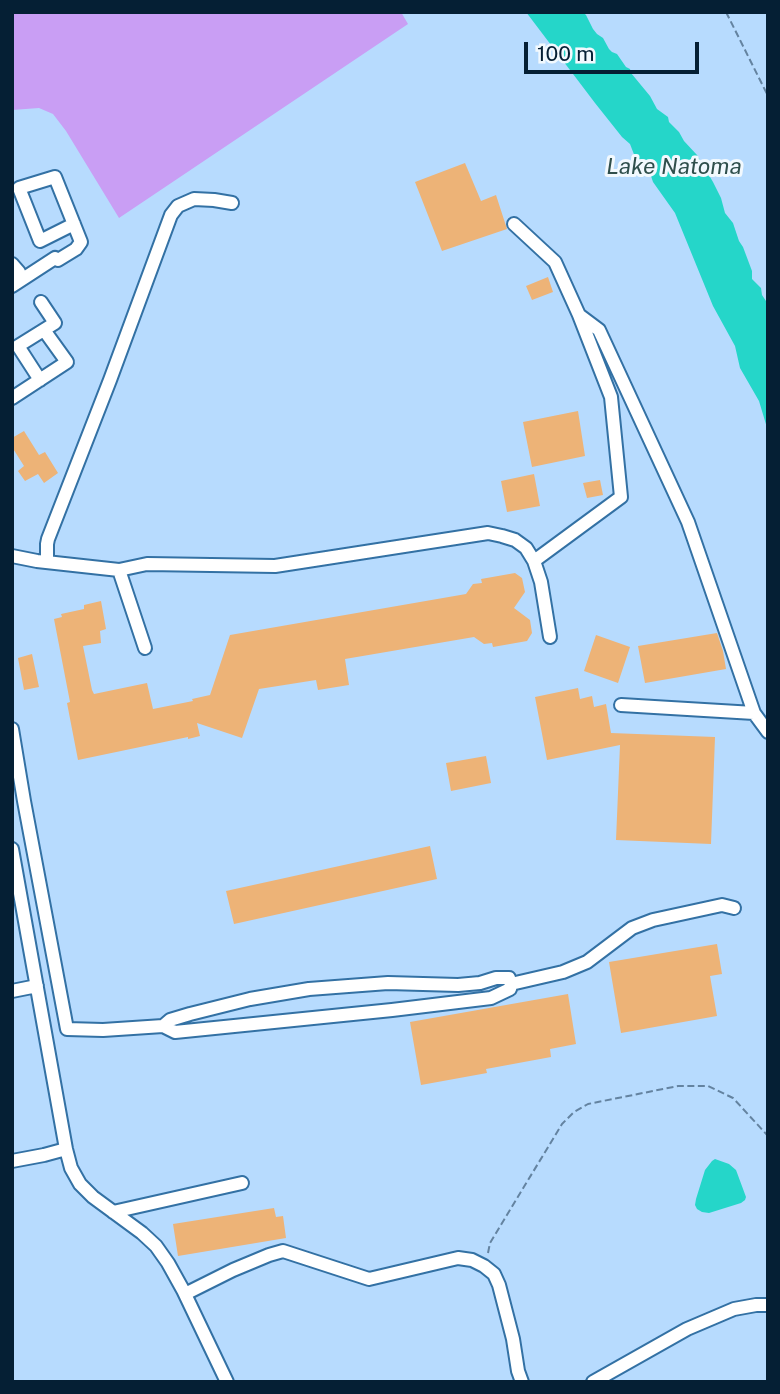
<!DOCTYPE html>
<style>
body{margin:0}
#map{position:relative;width:780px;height:1394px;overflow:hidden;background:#b7dbfe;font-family:"Public Sans",sans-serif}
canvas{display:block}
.frame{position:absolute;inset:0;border:14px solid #051f34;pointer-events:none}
.scale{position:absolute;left:524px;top:42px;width:175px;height:32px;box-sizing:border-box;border:4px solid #051f34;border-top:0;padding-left:9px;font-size:21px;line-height:24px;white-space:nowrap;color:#051f34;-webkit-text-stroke:5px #f2f9fe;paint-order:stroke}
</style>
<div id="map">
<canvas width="780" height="1394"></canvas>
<div class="frame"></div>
<div class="scale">100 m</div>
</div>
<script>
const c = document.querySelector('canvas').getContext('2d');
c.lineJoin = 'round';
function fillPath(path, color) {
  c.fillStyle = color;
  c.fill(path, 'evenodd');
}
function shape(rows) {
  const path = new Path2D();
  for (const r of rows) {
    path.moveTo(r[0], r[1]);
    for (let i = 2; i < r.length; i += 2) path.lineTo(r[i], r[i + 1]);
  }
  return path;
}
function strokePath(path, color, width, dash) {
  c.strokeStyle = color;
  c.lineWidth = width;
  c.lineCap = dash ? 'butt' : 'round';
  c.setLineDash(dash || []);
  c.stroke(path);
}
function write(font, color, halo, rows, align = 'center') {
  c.font = font + ' "Public Sans",sans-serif';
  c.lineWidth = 6;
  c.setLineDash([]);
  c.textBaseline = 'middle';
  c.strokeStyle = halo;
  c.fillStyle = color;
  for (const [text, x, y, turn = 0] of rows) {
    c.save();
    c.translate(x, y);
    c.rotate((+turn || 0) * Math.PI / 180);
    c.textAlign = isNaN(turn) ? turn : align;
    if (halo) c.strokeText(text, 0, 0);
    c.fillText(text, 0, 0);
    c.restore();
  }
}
const green = shape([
 [12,12,401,12,408,24,119,218,66,131,53,114,39,108,12,110]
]);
const water = shape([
 [526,12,583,12,586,15,593,29,597,34,603,38,609,49,612,52,617,54,626,67,630,69,631,73,650,96,657,109,668,117,669,122,679,132,684,141,697,155,713,182,721,198,725,213,733,223,739,241,743,247,752,271,752,279,761,288,762,295,768,304,768,431,759,401,740,368,735,346,713,306,675,213,653,182,650,173,642,161,635,157,630,144,622,137,595,103],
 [715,1159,729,1164,736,1170,746,1197,745,1200,741,1203,709,1213,702,1212,697,1209,695,1205,696,1199,705,1170,712,1161]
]);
const building = shape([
 [465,163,481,201,496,195,507,229,442,251,415,182],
 [548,277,553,292,532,300,526,286],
 [578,411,585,456,532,467,523,422],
 [24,431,39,455,45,452,58,473,44,483,38,474,25,481,18,471,24,466,12,447,12,438],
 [534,474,540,506,507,512,501,481],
 [600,480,603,495,587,498,583,483],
 [515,573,522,578,525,592,514,608,530,620,532,633,527,641,493,647,492,643,484,644,474,637,345,659,349,685,318,690,316,680,259,689,242,738,197,723,200,736,188,739,188,737,78,760,67,703,70,702,54,619,62,617,61,614,84,609,84,605,101,601,106,629,100,631,101,643,83,646,92,690,94,694,147,683,153,709,193,701,192,699,210,695,230,635,466,594,473,584,482,583,481,579],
 [717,633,723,651,726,669,645,683,638,646],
 [596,635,630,647,618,683,584,671],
 [32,654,39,687,24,690,18,658],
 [578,688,580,699,592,696,594,707,606,704,611,733,715,737,711,844,616,840,620,745,547,760,535,697],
 [486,756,491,783,451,791,446,763],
 [430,846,437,879,234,924,226,891],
 [717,944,722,974,710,976,717,1016,621,1033,609,962],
 [568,994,576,1044,550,1049,551,1057,486,1069,487,1073,421,1085,410,1022],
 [274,1208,276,1217,283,1216,286,1238,178,1256,173,1224]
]);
const path = shape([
 [726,12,768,96],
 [488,1253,490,1243,562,1124,574,1112,588,1104,678,1086,708,1086,733,1098,768,1136]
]);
const minor = shape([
 [74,224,40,241,19,188,55,177,81,242],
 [514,224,555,262,579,315,611,397,621,497,534,561],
 [12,264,19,272,18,282],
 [12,286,55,258,58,260,76,249,81,242],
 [579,315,599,330,688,522,754,713,768,732],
 [40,380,18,346,55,323,41,302],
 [12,398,67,362,44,330],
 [12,556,37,561,119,570,147,564,275,566,488,533,502,536,515,540,526,548,534,561,541,582,550,637],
 [47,562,47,544,48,539,110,380,171,215,178,206,194,199,214,200,232,203],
 [119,570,145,648],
 [621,705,754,713],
 [12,729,24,801,67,1029,103,1030,163,1026,170,1020,190,1014,250,999,309,989,388,983,458,985,480,983,496,978,509,978,511,985,510,989,491,998,392,1010,175,1032,163,1026],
 [12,849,66,1149,71,1168,80,1184,93,1197,142,1233,156,1246,168,1263,183,1290,227,1382],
 [511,984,563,972,587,962,632,928,653,920,722,905,734,908],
 [12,991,37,986],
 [12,1161,44,1155,66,1149],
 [113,1212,242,1183],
 [185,1294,233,1270,269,1255,283,1251,369,1279,458,1258,472,1260,484,1266,494,1274,499,1285,513,1339,518,1371,522,1382],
 [593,1382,687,1329,734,1309,756,1305,768,1305]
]);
const waterNames = [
 ["Lake Natoma",674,167]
];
fillPath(green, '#c99ef4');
fillPath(water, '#25d6c9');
fillPath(building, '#edb377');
strokePath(minor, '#3371a4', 16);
strokePath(path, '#6483a0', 2, [7, 3.5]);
strokePath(minor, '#fff', 12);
write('italic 23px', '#2f4f4c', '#f2f9fe', waterNames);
</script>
